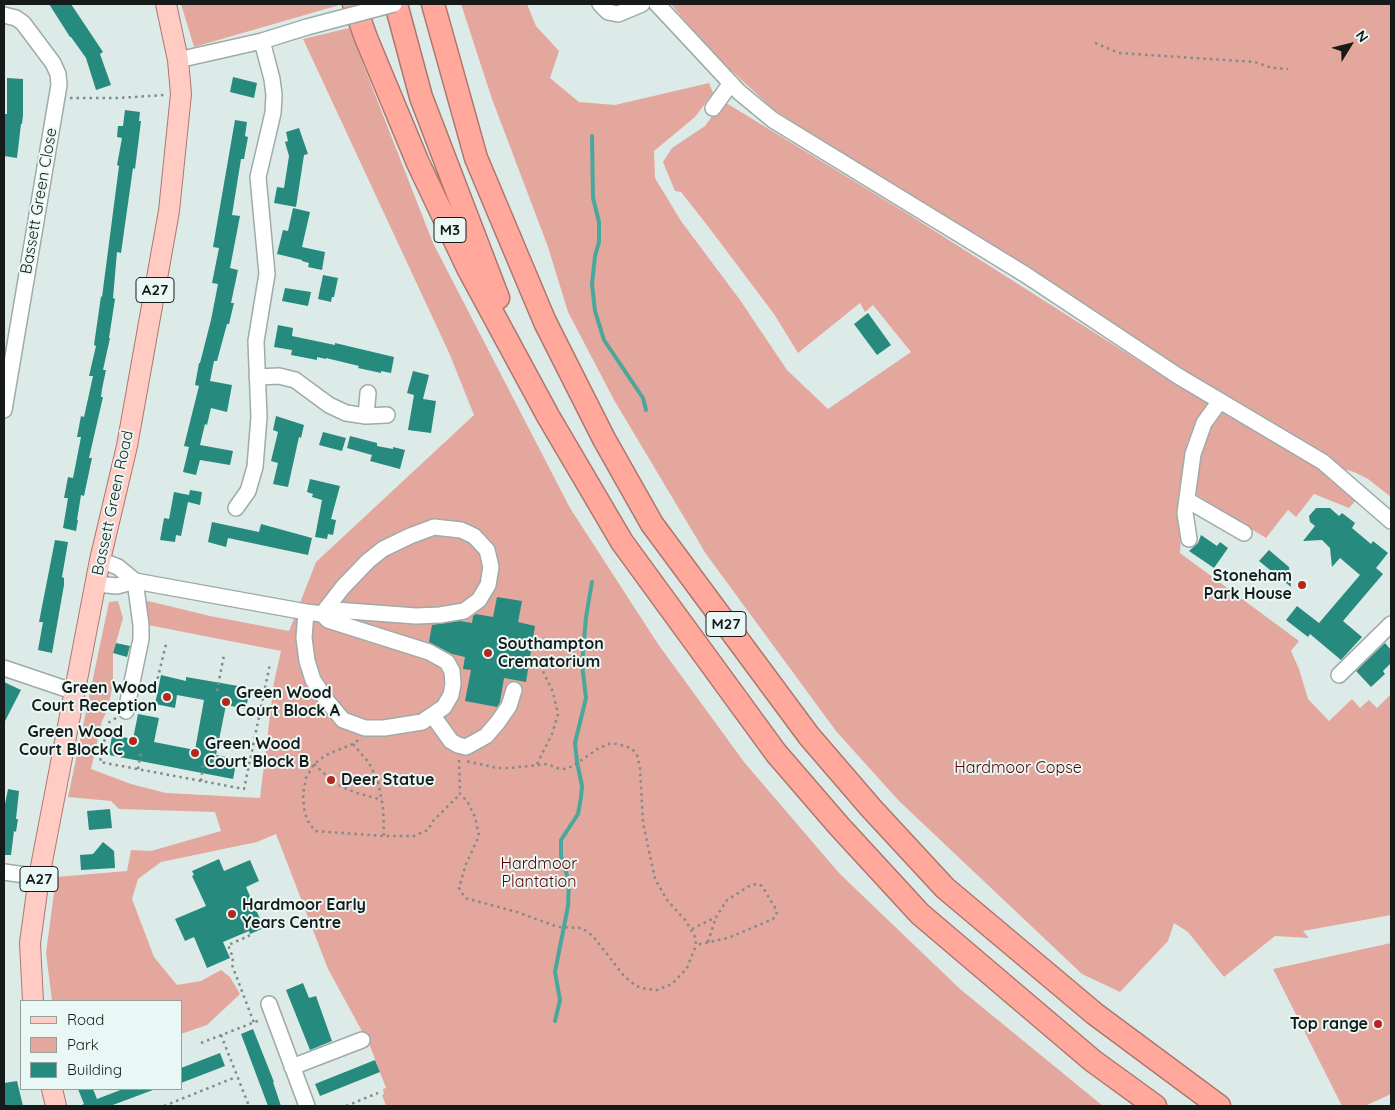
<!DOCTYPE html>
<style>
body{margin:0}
#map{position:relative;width:1395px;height:1110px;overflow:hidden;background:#ddebe8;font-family:Quicksand,sans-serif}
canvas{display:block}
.frame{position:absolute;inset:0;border:5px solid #161b1a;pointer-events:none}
.legend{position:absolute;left:20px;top:1000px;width:162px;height:90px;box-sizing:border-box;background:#eaf8f5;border:1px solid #95a09d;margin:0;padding:6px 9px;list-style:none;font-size:15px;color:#161b1a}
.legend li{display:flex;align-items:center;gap:10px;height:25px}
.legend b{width:25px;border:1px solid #95a09d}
.north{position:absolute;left:1325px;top:20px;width:50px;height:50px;-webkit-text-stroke:4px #eaf8f5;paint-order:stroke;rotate:54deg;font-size:14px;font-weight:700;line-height:20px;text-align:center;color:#161b1a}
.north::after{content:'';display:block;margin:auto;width:18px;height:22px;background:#161b1a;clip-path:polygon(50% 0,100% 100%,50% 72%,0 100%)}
</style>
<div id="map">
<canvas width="1395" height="1110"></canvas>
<div class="frame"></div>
<ul class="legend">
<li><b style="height:6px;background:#ffcbc3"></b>Road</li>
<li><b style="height:14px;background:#e4a79d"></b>Park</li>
<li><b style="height:14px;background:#278a7e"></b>Building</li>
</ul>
<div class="north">N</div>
</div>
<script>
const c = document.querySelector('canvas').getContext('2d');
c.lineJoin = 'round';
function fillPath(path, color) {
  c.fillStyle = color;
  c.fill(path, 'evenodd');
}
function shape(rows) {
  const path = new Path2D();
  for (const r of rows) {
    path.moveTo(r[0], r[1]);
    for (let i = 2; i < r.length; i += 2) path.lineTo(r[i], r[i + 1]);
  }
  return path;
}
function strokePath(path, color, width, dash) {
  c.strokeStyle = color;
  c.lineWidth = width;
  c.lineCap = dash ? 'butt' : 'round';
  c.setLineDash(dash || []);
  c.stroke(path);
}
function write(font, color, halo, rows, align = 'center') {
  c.font = font + ' Quicksand,sans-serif';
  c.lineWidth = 4;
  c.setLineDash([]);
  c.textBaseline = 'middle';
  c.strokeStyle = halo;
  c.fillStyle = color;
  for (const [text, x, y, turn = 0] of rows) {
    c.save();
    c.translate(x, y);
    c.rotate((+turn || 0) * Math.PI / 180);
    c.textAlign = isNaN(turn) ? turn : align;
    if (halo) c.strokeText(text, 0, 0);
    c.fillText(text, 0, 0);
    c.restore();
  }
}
const green = shape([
 [181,4,343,4,194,47],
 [461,4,527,4,536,26,559,51,550,78,579,102,615,105,709,83,713,93,695,117,654,151,655,178,681,221,740,300,787,370,828,409,911,352,873,305,865,312,860,303,798,353,774,314,707,225,681,192,675,191,663,162,672,148,705,126,723,101,908,214,1172,382,1183,385,1204,399,1208,404,1187,443,1180,553,1299,641,1291,651,1299,669,1308,699,1329,721,1352,699,1360,708,1369,700,1377,708,1391,694,1391,915,1303,931,1309,938,1275,936,1224,977,1188,932,1174,923,1168,941,1120,992,1082,974,898,800,836,731,706,554,614,400,568,312,548,247,492,99],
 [671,4,1391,4,1391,497,1368,479,1354,472,1336,467,1307,446,1102,320,878,175,774,110,707,48],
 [349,28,433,243,570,508,658,644,744,762,839,873,960,989,1103,1106,386,1106,382,1095,384,1094,383,1089,386,1088,370,1046,328,969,276,834,257,842,161,862,138,879,132,899,154,957,177,985,201,981,221,970,230,977,240,994,207,1025,181,1034,181,1001,52,1001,46,953,56,877,127,871,131,850,151,851,221,831,215,812,119,809,111,801,68,797,109,602,118,601,123,618,113,653,113,683,108,709,102,721,91,769,131,784,166,793,260,798,274,682,281,651,148,625,144,600,210,616,289,631,316,562,474,415,450,355,303,39],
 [1227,410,1312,464,1357,499,1349,508,1314,494,1296,517,1288,510,1266,538,1195,494,1196,468,1203,440,1211,424,1218,414],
 [1391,943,1391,1094,1365,1106,1342,1106,1273,969]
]);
const stream = shape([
 [592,136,593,198,599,222,599,242,595,256,592,284,595,311,604,340,643,398,646,410],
 [555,1021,560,1000,555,972,568,906,569,882,561,856,561,840,578,814,581,797,582,786,577,762,575,743,586,698,582,664,586,617,592,582]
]);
const building = shape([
 [49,4,71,4,103,52,100,54,111,85,96,90,86,58,71,37,70,37],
 [233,77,257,83,254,98,230,92],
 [7,78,23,79,23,115,22,124,21,124,17,158,4,156,4,114,7,114],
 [125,110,140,112,139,121,141,121,135,169,133,168,121,253,117,252,113,298,115,299,109,338,110,338,103,370,106,370,102,389,101,397,103,397,89,458,92,458,84,496,81,495,77,520,78,520,76,531,63,528,68,498,64,498,68,477,73,478,81,437,77,437,81,416,84,417,93,376,89,376,96,346,94,345,101,296,102,297,119,166,117,165,122,138,117,137,118,126,123,126],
 [235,120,247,122,245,136,248,137,244,159,241,159,232,215,240,216,230,268,238,270,231,303,234,303,229,324,227,324,217,361,214,361,210,381,232,385,227,412,211,408,207,425,205,424,200,445,233,451,230,465,200,460,196,475,183,472,189,447,184,446,199,386,195,385,199,363,200,363,211,320,218,284,212,283,219,248,213,247],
 [299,128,308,154,304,155,296,207,274,203,277,187,284,188,289,156,285,142,288,141,286,132],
 [293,208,310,212,302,247,325,252,322,270,308,267,309,263,302,261,302,260,277,254,283,230,288,231],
 [323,275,338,278,334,297,332,297,331,302,318,299],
 [285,288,311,292,308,306,282,301],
 [868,313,891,345,877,355,854,324],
 [278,325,293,328,292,336,335,345,335,343,394,357,391,373,381,371,381,373,358,368,359,366,326,358,326,359,317,357,317,360,291,355,292,350,274,347],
 [413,371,429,375,423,399,436,401,431,433,408,430,414,395,407,393],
 [276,416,304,425,301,438,299,437,288,487,273,484,278,463,271,461,278,432,273,430],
 [323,432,346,438,342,451,319,445],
 [350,436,377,443,377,446,393,449,393,447,405,450,400,469,370,461,372,455,347,448],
 [310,479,340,486,331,519,336,520,333,535,328,534,327,539,315,537,322,500,312,497,313,494,307,492],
 [190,490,202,492,200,505,188,502,181,536,176,535,175,542,160,540,164,518,169,519,174,492,189,495],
 [1316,508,1330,508,1339,516,1342,513,1355,523,1352,528,1371,544,1373,541,1388,553,1376,568,1383,574,1343,621,1362,637,1341,660,1310,634,1308,637,1286,620,1297,606,1319,623,1360,575,1340,558,1332,567,1330,548,1322,540,1303,541,1315,526,1310,522,1309,516],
 [212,522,259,532,261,524,312,538,308,555,228,538,226,547,208,542],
 [1201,535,1217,546,1220,542,1228,548,1214,568,1189,551,1198,543],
 [55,540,68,542,62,577,64,578,64,585,52,653,38,650,43,622,39,622],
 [1269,550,1289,567,1291,587,1259,561],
 [497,597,522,601,518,622,535,626,526,682,504,678,500,702,497,707,465,701,471,670,463,669,465,657,452,654,429,642,432,625,460,621,472,623,473,616,476,614,493,617],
 [116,643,130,646,127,657,113,653],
 [1385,643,1391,650,1391,663,1383,671,1385,674,1371,687,1356,671],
 [161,675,186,681,186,677,250,688,246,709,226,705,216,755,237,759,233,779,109,755,112,735,133,739,138,714,159,718,154,742,195,750,204,700,177,695,175,708,155,704],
 [4,682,21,690,4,723],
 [8,789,19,791,16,819,18,819,16,832,14,831,11,855,4,855,4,809],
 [110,809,112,828,89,830,87,811],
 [103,842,114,851,115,868,81,870,80,855,93,854],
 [219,859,224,871,250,860,259,881,246,887,264,928,250,934,249,931,223,942,230,958,207,968,194,937,185,941,175,919,206,906,192,876,194,875,192,871],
 [303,983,309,998,316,996,332,1041,310,1050,286,990],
 [253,1029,274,1082,273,1082,281,1106,268,1106,241,1034],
 [220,1053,225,1066,181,1083,181,1068],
 [375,1060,380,1072,320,1096,315,1084],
 [17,1081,23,1106,4,1106,4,1083],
 [78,1089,93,1089,97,1099,123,1089,153,1090,110,1106,80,1106,84,1104]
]);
const path = shape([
 [1095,43,1119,53,1255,62,1272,68,1288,69],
 [70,98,118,98,165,95],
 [156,685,166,644],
 [217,691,224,655],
 [116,718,108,723,100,762,244,789,270,664],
 [358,740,355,743,326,755,314,764,306,778,303,794,304,808,307,820,315,831,384,836,414,836,428,830,433,821,460,794],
 [353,744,369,763,378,781,383,807,384,836],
 [459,760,460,794,467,801,475,817,479,836,466,864,459,888,465,898,517,912,558,927,582,928,593,936,624,976,636,986,646,989,657,990,672,984,687,968,696,945,695,937,686,921,667,900,655,879,643,823,640,768,637,755,633,750,626,746,611,743,599,748,573,766,565,769,557,768,547,764,510,768,497,768,466,761],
 [314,764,329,778,342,787,357,793,382,800],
 [537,764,552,734,558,714,553,692,542,669],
 [138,769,141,752],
 [201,781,203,764],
 [245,929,249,936,228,945,233,958,232,965,254,1023],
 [692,929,716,917,727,900,751,885,758,884,762,886,777,911,776,916,773,919,728,938,696,945],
 [708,942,716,917],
 [221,1035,249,1106],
 [201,1043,260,1020],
 [164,1106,236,1077],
 [346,1106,378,1093]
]);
const minor = shape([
 [600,4,608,12,618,14,642,4],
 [657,4,739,92,773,120,1026,275,1178,376,1323,462,1391,521],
 [4,15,16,18,23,23,53,63,58,74,59,85,4,410],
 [178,60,262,41,307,27],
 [713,108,731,83],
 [257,377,279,376,295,380,329,405,346,413,366,416,387,415],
 [366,416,368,393],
 [1187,500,1244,533],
 [236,508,248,491,255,467,259,417,256,341,267,274,258,177,273,113,274,95,272,79,262,41],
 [1189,539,1185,513,1193,454,1204,423,1220,401],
 [100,560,118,567,135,581,141,625,141,639,126,711],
 [96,584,117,586,135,581,306,612,322,614,335,610,416,616,440,615,464,611,479,600,488,585,491,567,487,550,474,536,461,530,434,527,410,536,383,549,368,561,343,587,322,614],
 [306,612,304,638,307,661,313,680,327,701,343,720,365,728,384,728,422,722,444,707,451,695,453,684,452,671,447,662,429,652,328,620,322,614],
 [4,668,75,692],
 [1339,675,1391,624],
 [433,716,451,741,458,745,466,747,486,736,498,722,509,706,514,690],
 [4,872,39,877],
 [269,1004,307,1106],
 [292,1067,362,1040]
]);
const major = shape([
 [33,1001,30,943,39,877,100,560,127,446,169,211,181,94,178,60,166,4],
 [52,1089,56,1106]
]);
const highway = shape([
 [354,4,366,38,418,163,468,268,548,416,622,542,776,753,839,826,920,914,1093,1061,1155,1106],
 [396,4,421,97,498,298],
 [433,4,476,158,545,322,604,439,652,524,809,736,871,808,945,888,1095,1014,1219,1106]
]);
const minorBridge = shape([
 [307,27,394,4]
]);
const markers = [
 [1302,585,5,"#b5261d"],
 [488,653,5,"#b5261d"],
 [167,697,5,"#b5261d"],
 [226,702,5,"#b5261d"],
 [133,741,5,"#b5261d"],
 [195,753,5,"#b5261d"],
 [331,780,5,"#b5261d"],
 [232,914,5,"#b5261d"],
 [1378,1024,5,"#b5261d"]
];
const shields = [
 [450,230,32],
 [155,290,38],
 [726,624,40],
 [39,879,38]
];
const shieldNames = [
 ["M3",450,230],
 ["A27",155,290],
 ["M27",726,624],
 ["A27",39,879]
];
const streetNames = [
 ["Bassett Green Close",39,201,-80],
 ["Bassett Green Road",113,503,-78]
];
const poiNames = [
 ["Stoneham",1292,576,"right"],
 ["Park House",1292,594,"right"],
 ["Southampton",498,644],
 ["Crematorium",498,662],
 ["Green Wood",157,688,"right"],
 ["Court Reception",157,706,"right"],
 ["Green Wood",236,693],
 ["Court Block A",236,711],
 ["Green Wood",123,732,"right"],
 ["Court Block C",123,750,"right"],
 ["Green Wood",205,744],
 ["Court Block B",205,762],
 ["Deer Statue",341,780],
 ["Hardmoor Early",242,905],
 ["Years Centre",242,923],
 ["Top range",1368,1024,"right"]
];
const parkNames = [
 ["Hardmoor Copse",1018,768],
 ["Hardmoor",539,864],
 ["Plantation",539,882]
];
fillPath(green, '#e4a79d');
strokePath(stream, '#4aa79b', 4);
fillPath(building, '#278a7e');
strokePath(minor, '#9eaba8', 18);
strokePath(major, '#ad776e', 22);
strokePath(highway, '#ad776e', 25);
strokePath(path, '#818b89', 2.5, [2.5, 4]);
strokePath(minor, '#fff', 15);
strokePath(major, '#ffcbc3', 20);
strokePath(highway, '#ffa89b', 22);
strokePath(minorBridge, '#9eaba8', 18, []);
strokePath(minorBridge, '#fff', 15);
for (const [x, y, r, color] of markers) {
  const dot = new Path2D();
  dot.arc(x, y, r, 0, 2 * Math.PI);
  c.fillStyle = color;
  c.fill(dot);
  strokePath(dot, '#eaf8f5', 2);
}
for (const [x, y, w] of shields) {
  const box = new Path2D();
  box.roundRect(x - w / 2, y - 12.5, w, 25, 4);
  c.fillStyle = '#eaf8f5';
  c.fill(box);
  strokePath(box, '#161b1a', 1);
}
write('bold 15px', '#161b1a', null, shieldNames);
write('16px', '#161b1a', '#eaf8f5', streetNames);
write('bold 16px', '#161b1a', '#eaf8f5', poiNames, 'left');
write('16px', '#590000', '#eaf8f5', parkNames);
</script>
